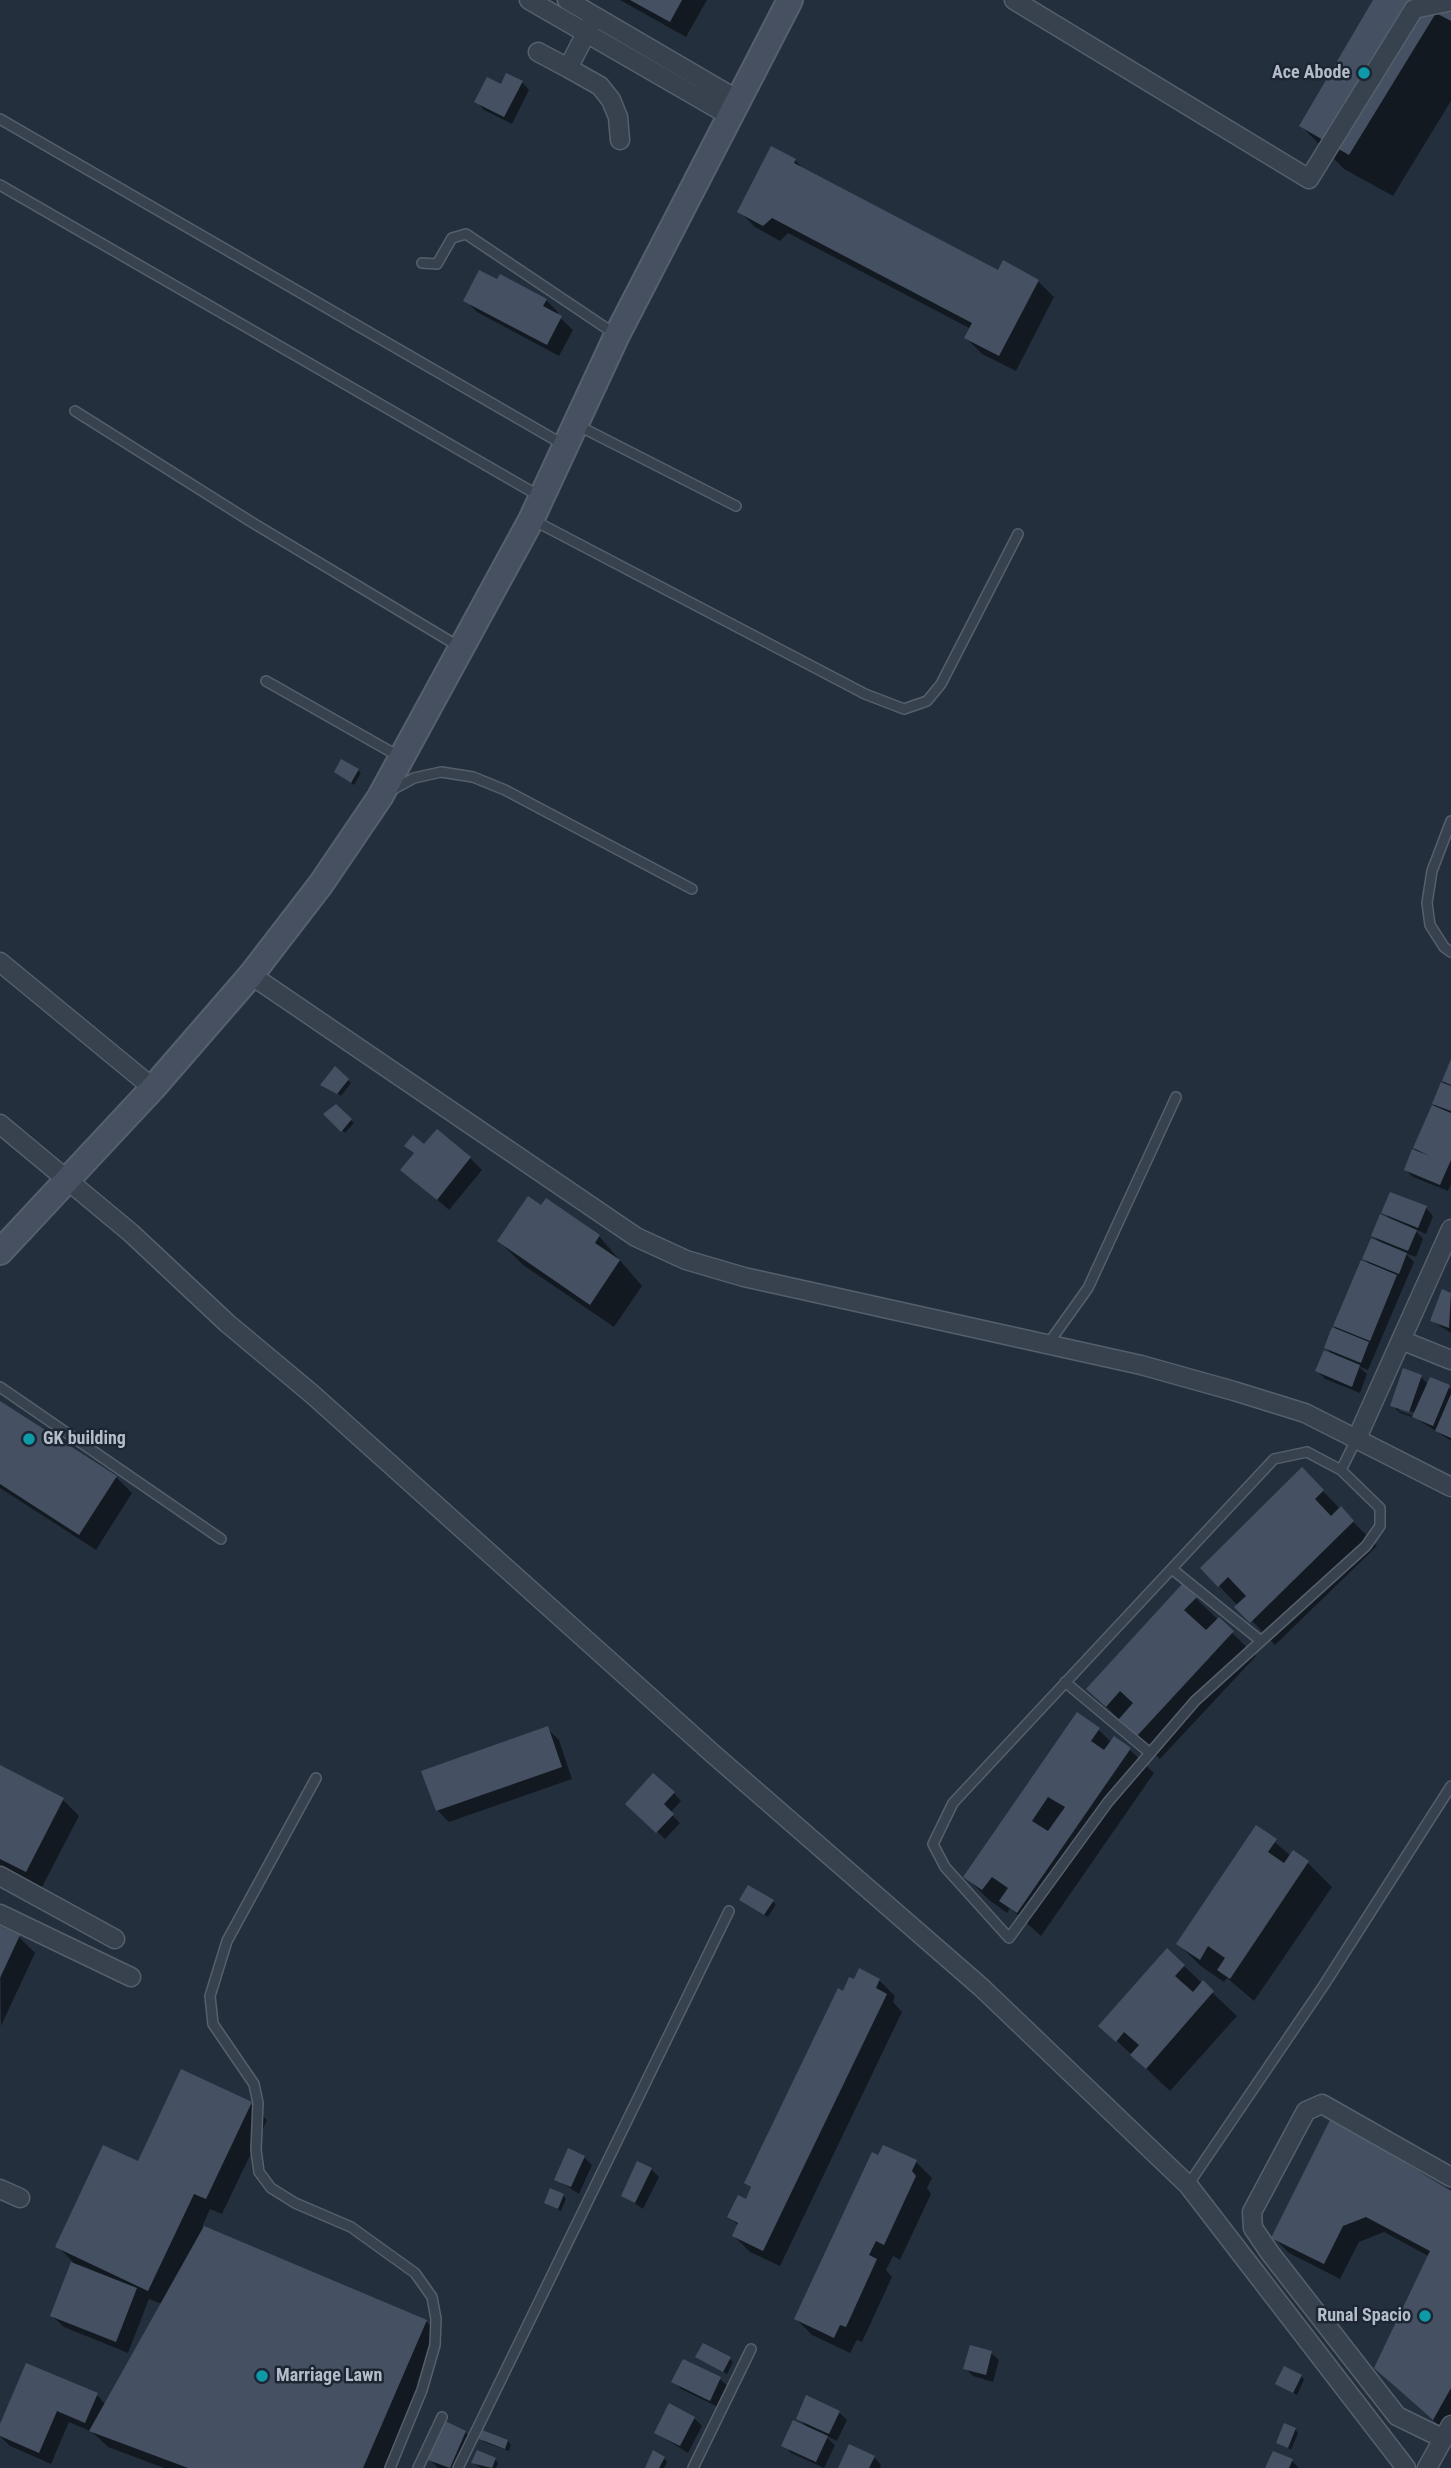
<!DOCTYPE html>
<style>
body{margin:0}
canvas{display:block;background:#242f3e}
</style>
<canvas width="1451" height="2468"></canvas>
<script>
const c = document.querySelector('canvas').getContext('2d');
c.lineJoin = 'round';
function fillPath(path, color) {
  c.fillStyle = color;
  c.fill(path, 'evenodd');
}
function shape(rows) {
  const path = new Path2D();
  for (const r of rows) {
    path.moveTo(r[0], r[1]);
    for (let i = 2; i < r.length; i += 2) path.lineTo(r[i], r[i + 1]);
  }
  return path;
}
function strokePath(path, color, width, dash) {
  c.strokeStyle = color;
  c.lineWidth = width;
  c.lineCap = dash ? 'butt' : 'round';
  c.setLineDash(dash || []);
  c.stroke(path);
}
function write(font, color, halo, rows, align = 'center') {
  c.font = font + ' "Roboto Condensed",sans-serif';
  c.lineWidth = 5;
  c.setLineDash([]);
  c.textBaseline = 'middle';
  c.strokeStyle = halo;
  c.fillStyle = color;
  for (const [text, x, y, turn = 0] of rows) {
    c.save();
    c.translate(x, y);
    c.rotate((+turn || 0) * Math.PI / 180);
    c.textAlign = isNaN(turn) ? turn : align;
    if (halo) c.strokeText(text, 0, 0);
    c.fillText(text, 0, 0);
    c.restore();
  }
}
const shadow = shape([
 [620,0,707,0,686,37],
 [1375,0,1451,0,1451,101,1393,196,1344,169,1301,126],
 [522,82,529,90,512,124,484,110,477,102,502,86],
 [795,160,805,171,998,272,1038,281,1054,297,1016,371,982,354,966,338,971,329,788,233,780,241,755,227,739,211],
 [500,276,546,300,558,312,557,315,573,330,559,356,477,312,465,300,497,281],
 [358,770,361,773,354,785,339,775],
 [1451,1063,1451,1184,1448,1191,1413,1177,1406,1170],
 [335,1068,351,1083,341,1096,323,1085],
 [336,1106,354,1123,345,1133,326,1114],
 [406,1146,424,1147,470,1158,482,1170,449,1210,403,1170,415,1154],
 [1426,1208,1433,1216,1426,1234,1414,1229,1423,1239,1416,1257,1405,1253,1414,1262,1368,1370,1358,1366,1367,1374,1360,1393,1325,1379,1317,1371,1334,1356,1326,1348,1362,1263,1372,1267,1364,1259,1382,1244,1373,1236,1392,1221,1383,1212],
 [599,1236,642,1286,614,1327,523,1265,499,1241],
 [1443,1291,1451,1294,1451,1333,1432,1321],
 [1421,1377,1428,1384,1451,1389,1451,1441,1417,1419,1400,1413,1392,1405],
 [1399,1407,1418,1414,1417,1417,1399,1411],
 [0,1403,116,1477,132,1493,96,1550,0,1488],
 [1302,1470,1377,1546,1275,1645,1202,1568],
 [1183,1586,1256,1656,1160,1759,1088,1689],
 [547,1728,559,1740,572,1779,449,1822,437,1810],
 [1099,1730,1111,1742,1114,1738,1130,1750,1154,1773,1041,1936,1010,1908,1007,1913,989,1900,965,1876],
 [0,1767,63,1800,79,1816,42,1887,0,1865],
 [674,1793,681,1801,670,1813,680,1823,665,1839,635,1812],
 [1257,1827,1291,1856,1293,1853,1308,1863,1332,1887,1254,2001,1227,1978,1224,1982,1202,1967,1178,1944],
 [772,1901,776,1904,768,1917,744,1903],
 [0,1928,19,1937,35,1953,1,2026],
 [1184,1966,1237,2016,1170,2091,1101,2026],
 [879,1980,895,1996,893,2002,902,2012,780,2266,750,2252,734,2236,739,2226,729,2217,747,2201,752,2189,746,2183,855,1981],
 [251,2104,267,2120,222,2214,210,2209,202,2227,426,2321,442,2337,386,2468,164,2468,108,2447,92,2432,69,2422,51,2464,10,2446,0,2436,0,2429,97,2395,106,2405,162,2304,149,2299,128,2353,64,2327,52,2316,73,2262,57,2246,138,2164],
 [584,2157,592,2165,579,2194,556,2179],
 [916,2162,932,2178,927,2188,931,2194,900,2260,893,2256,886,2270,892,2277,862,2342,857,2340,850,2353,812,2335,796,2319],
 [651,2169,659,2177,643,2209,623,2195],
 [1451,2193,1451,2431,1449,2434,1392,2384,1430,2257,1384,2232,1359,2242,1340,2279,1289,2253,1273,2237],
 [563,2195,566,2199,561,2211,546,2203],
 [991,2353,999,2360,993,2382,973,2376,965,2368],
 [697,2357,730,2359,733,2362,727,2374],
 [1301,2376,1304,2380,1297,2395,1277,2384],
 [720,2379,728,2386,718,2407,681,2389,674,2381],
 [839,2412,847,2420,837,2441,824,2435,835,2445,824,2468,791,2453,784,2445,808,2428,798,2418],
 [694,2418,702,2426,688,2453,656,2433],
 [1295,2429,1298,2433,1291,2450,1278,2442],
 [465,2432,473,2440,461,2468,438,2468,430,2460],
 [483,2432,508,2441,511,2445,509,2451,484,2442,481,2439],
 [874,2457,881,2465,880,2468,840,2468],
 [664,2458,667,2462,664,2468,647,2468],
 [495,2459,498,2463,496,2468,481,2468,473,2463],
 [1292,2461,1299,2468,1267,2468]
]);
const building = shape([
 [630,0,682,0,670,22],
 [1373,0,1451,0,1451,21,1436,13,1349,155,1299,126],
 [506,73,523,81,504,117,474,102,487,77,501,84],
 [771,146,796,159,794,163,998,270,1003,260,1039,280,999,356,964,338,972,323,772,218,763,226,737,212],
 [479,270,497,279,500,274,547,299,543,306,562,316,547,345,463,301],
 [341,759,359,769,351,783,334,772],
 [1451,1059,1451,1085,1442,1081],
 [335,1066,349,1079,337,1094,320,1085],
 [1441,1082,1451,1086,1451,1111,1432,1104],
 [336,1104,352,1119,341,1132,323,1114],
 [1432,1105,1451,1113,1451,1160,1440,1185,1404,1170,1412,1149,1430,1156,1413,1148],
 [437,1129,471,1157,437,1200,400,1170,414,1153,404,1146,413,1135,424,1144],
 [1390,1192,1427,1206,1418,1228,1381,1213],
 [528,1196,541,1205,546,1198,600,1235,595,1243,620,1260,590,1305,497,1241],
 [1380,1214,1417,1230,1408,1251,1371,1236],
 [1371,1238,1407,1253,1399,1274,1362,1259],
 [1361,1260,1397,1275,1370,1341,1333,1326],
 [1442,1289,1451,1293,1449,1328,1430,1321],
 [1332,1327,1369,1342,1361,1363,1324,1348],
 [1324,1350,1360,1365,1352,1387,1315,1371],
 [1403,1368,1422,1375,1409,1412,1390,1406],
 [1430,1377,1450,1385,1433,1426,1412,1417],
 [1451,1394,1451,1438,1435,1431],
 [0,1401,117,1476,79,1535,0,1484],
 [1302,1467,1324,1490,1315,1499,1331,1516,1341,1506,1354,1521,1250,1623,1234,1607,1246,1596,1228,1577,1218,1587,1200,1568],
 [1183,1583,1197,1597,1184,1610,1206,1630,1219,1617,1234,1631,1136,1737,1118,1720,1133,1703,1120,1691,1106,1707,1086,1689],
 [1077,1712,1100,1728,1091,1741,1104,1750,1114,1736,1131,1748,1017,1913,999,1901,1008,1888,992,1877,982,1890,963,1877],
 [1048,1797,1065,1807,1048,1831,1032,1821],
 [548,1726,562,1767,436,1811,421,1771],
 [0,1765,64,1798,26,1872,0,1859],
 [653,1773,675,1792,664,1804,674,1814,656,1833,625,1804],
 [1256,1825,1277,1839,1268,1852,1284,1863,1293,1850,1309,1861,1230,1979,1217,1970,1225,1958,1208,1946,1200,1960,1176,1944],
 [748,1885,774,1900,764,1915,739,1900],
 [0,1926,20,1935,0,1978],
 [1167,1948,1185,1965,1175,1976,1193,1992,1203,1980,1214,1991,1146,2069,1130,2055,1139,2045,1124,2032,1116,2042,1098,2026],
 [859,1968,880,1979,876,1988,887,1994,763,2251,732,2236,738,2223,727,2217,738,2195,746,2199,751,2187,744,2183,838,1988,843,1991,849,1977,854,1979],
 [181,2069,252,2102,206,2199,194,2194,148,2291,55,2247,103,2145,138,2161],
 [1331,2118,1451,2191,1451,2388,1433,2420,1374,2368,1430,2251,1366,2217,1343,2226,1324,2264,1271,2238],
 [883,2145,917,2160,912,2171,916,2176,884,2245,876,2241,869,2255,877,2259,846,2327,840,2325,834,2338,794,2319,872,2152,878,2155],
 [568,2148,585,2156,571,2187,554,2180],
 [637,2161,652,2168,635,2203,621,2196],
 [550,2188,564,2194,558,2209,544,2203],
 [204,2226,427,2320,363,2468,188,2468,89,2431],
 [71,2262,137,2288,116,2342,50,2316],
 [703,2343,731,2357,723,2372,695,2357],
 [970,2345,992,2351,986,2375,963,2369],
 [683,2359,721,2377,710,2401,671,2382],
 [26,2363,98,2393,85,2423,57,2411,39,2453,0,2436,0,2424],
 [1284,2366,1302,2375,1293,2393,1275,2384],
 [806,2395,840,2411,829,2434,796,2419],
 [669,2403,695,2417,680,2446,654,2433],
 [793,2420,828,2436,816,2462,781,2446],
 [445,2421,466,2431,450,2468,428,2460],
 [1284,2423,1296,2428,1288,2448,1276,2443],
 [482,2430,508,2440,505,2449,479,2439],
 [849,2444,875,2456,869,2468,838,2468],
 [477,2450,496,2458,492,2468,471,2463],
 [653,2450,665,2457,659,2468,645,2468],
 [1273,2451,1293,2459,1289,2468,1265,2468]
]);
const service = shape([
 [0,119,564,445],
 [0,185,541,497],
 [422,263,437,264,452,238,466,234,615,334],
 [75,411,253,523,458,646],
 [579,426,736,506],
 [533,520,865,694,904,709,927,701,941,684,1018,534],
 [266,681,400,757],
 [390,791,414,778,441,772,473,777,505,790,692,889],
 [1451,821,1432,871,1427,903,1430,925,1444,947,1451,952],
 [1048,1344,1088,1288,1176,1097],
 [0,1387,221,1539],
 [1307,1452,1341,1470,1380,1508,1380,1526,1366,1546,1195,1701,1108,1802,1009,1938,945,1867,933,1844,953,1803,1274,1459,1307,1452],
 [1341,1470,1357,1438],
 [1172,1569,1261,1641],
 [1065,1682,1150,1753],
 [316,1778,227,1941,210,1996,213,2024,254,2084,258,2103,256,2150,259,2172,271,2188,295,2203,351,2227,415,2273,432,2297,436,2319,435,2345,422,2390,390,2468],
 [1188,2185,1324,1985,1451,1786],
 [418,2468,442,2417],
 [458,2468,729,1911],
 [693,2468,751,2349]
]);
const minor = shape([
 [529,0,730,116],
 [567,0,738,100],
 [1014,0,1309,179,1414,9,1451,1],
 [538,52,568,68,592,22],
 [568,68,600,86,611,100,618,117,620,140],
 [0,962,153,1088],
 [251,975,636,1237,686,1260,744,1277,1141,1365,1234,1391,1305,1413,1451,1487],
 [0,1124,131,1233,227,1323,312,1394,712,1753,981,1987,1188,2185,1406,2468],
 [1401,1340,1451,1360],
 [1357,1438,1451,1229],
 [0,1876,115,1939],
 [0,1914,131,1977],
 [0,2189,20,2198],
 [1444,2439,1397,2416,1270,2253,1253,2228,1252,2212,1306,2111,1322,2104,1451,2177],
 [1427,2468,1451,2425]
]);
const secondary = shape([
 [0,1252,153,1088,251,975,321,884,380,797,531,520,617,335,790,0]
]);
const markers = [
 [1364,73,7,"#0f9aa8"],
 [29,1439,7,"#0f9aa8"],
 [1425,2316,7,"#0f9aa8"],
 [262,2376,7,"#0f9aa8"]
];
const poiNames = [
 ["Ace Abode",1350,73],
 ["GK building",43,1439,"left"],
 ["Runal Spacio",1411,2316],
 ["Marriage Lawn",276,2376,"left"]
];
fillPath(shadow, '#0007');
fillPath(building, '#455162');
strokePath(service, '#565f6c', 12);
strokePath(minor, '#565f6c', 21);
strokePath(secondary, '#565f6c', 28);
strokePath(service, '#38414e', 9);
strokePath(minor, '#38414e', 18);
strokePath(secondary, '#465061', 24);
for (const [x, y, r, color] of markers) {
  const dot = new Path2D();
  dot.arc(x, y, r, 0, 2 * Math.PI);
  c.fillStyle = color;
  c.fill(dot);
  strokePath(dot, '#1d2633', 2.5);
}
write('bold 18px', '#b4bcc9', '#1d2633', poiNames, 'right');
</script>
